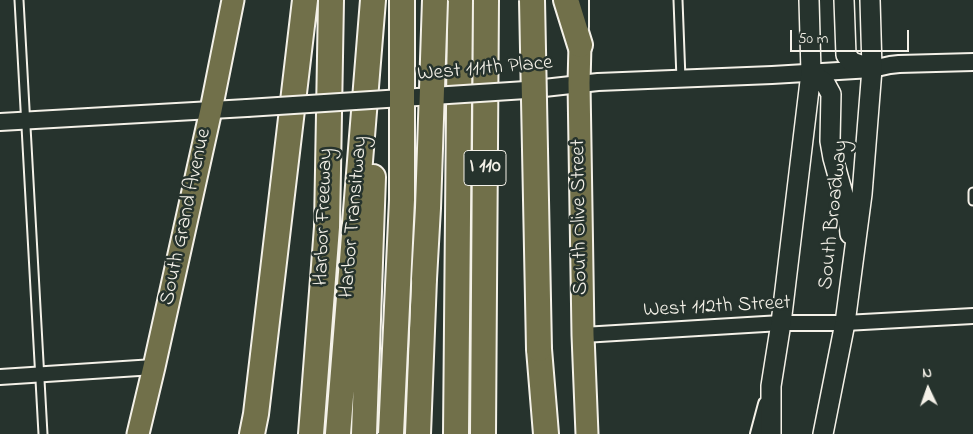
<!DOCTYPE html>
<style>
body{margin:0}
#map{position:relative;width:973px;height:434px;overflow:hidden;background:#26332d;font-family:"Indie Flower",sans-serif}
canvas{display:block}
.north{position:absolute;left:903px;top:364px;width:50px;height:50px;-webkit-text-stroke:4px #26332d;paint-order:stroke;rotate:357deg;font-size:14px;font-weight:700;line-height:20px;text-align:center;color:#f4f1e8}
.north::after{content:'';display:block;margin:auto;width:18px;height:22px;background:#f4f1e8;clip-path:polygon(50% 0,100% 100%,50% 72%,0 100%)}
.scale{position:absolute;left:790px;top:30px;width:119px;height:22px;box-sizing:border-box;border:2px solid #f4f1e8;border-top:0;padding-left:6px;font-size:15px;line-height:18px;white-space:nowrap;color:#f4f1e8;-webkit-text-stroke:4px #26332d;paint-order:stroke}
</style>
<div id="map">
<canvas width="973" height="434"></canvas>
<div class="north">N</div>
<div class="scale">50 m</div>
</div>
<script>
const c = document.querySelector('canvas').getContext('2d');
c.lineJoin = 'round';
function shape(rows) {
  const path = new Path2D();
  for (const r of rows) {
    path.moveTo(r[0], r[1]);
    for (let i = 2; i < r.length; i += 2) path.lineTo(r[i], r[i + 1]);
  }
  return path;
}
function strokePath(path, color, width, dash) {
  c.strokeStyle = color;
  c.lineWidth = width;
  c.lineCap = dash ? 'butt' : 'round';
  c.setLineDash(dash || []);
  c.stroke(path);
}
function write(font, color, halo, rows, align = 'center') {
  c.font = font + ' "Indie Flower",sans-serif';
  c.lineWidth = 5;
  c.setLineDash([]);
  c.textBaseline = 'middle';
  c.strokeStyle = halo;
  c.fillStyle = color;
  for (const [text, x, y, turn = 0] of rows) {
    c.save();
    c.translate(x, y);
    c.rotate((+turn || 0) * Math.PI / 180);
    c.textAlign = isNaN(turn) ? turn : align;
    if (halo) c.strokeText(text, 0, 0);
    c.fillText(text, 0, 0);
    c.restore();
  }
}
const service = shape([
 [19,0,43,434],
 [678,0,681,79],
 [973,192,973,201]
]);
const minor = shape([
 [581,27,581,0],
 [583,335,781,323,845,323,973,316],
 [0,377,154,367],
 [758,434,766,404]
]);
const tertiary = shape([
 [526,90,598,82,772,75,872,69,890,65,899,64,973,62],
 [0,122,247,108]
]);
const secondary = shape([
 [844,0,846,55,852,62,872,69],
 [811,73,825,83,831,94,830,141,833,158,848,212,850,234],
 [771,434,771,386,781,323,811,73,809,0],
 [823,434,845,323,862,194,872,69,870,0]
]);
const primary = shape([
 [580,45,579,83,583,335,587,434],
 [138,434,154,367,211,110,233,0]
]);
const motorway = shape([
 [566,0,580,45],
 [539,349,546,434],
 [252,434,256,414,305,0],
 [311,434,327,227,331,0],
 [338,434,373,0],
 [364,434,373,177],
 [418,434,424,279],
 [456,434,460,0],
 [483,434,486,0]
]);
const tertiaryBridge = shape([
 [247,108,526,90]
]);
const motorwayBridge = shape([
 [532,0,539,349],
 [424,279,428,208,435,0],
 [391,434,402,200,402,0]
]);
const shields = [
 [485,168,42]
];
const shieldNames = [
 ["I 110",485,168]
];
const streetNames = [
 ["West 111th Place",485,70,-5],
 ["South Broadway",835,215,-84],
 ["South Grand Avenue",187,217,-78],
 ["Harbor Freeway",325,217,-88],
 ["Harbor Transitway",355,217,-85],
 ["South Olive Street",581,217,-91],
 ["West 112th Street",717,308,-3]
];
strokePath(service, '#f4f1e8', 11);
strokePath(minor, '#f4f1e8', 18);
strokePath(tertiary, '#f4f1e8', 20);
strokePath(secondary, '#f4f1e8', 22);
strokePath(primary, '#f4f1e8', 25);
strokePath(motorway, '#f4f1e8', 28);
strokePath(service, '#26332d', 7);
strokePath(minor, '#26332d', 14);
strokePath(tertiary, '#26332d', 16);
strokePath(secondary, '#26332d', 19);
strokePath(primary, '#71704a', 21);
strokePath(motorway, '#71704a', 24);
strokePath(tertiaryBridge, '#f4f1e8', 20, []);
strokePath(motorwayBridge, '#f4f1e8', 28, []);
strokePath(tertiaryBridge, '#26332d', 16);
strokePath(motorwayBridge, '#71704a', 24);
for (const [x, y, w] of shields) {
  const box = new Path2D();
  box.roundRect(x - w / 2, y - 17.5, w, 35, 4);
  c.fillStyle = '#26332d';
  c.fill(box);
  strokePath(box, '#f4f1e8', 1);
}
write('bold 20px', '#f4f1e8', null, shieldNames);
write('21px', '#f4f1e8', '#26332d', streetNames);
</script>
